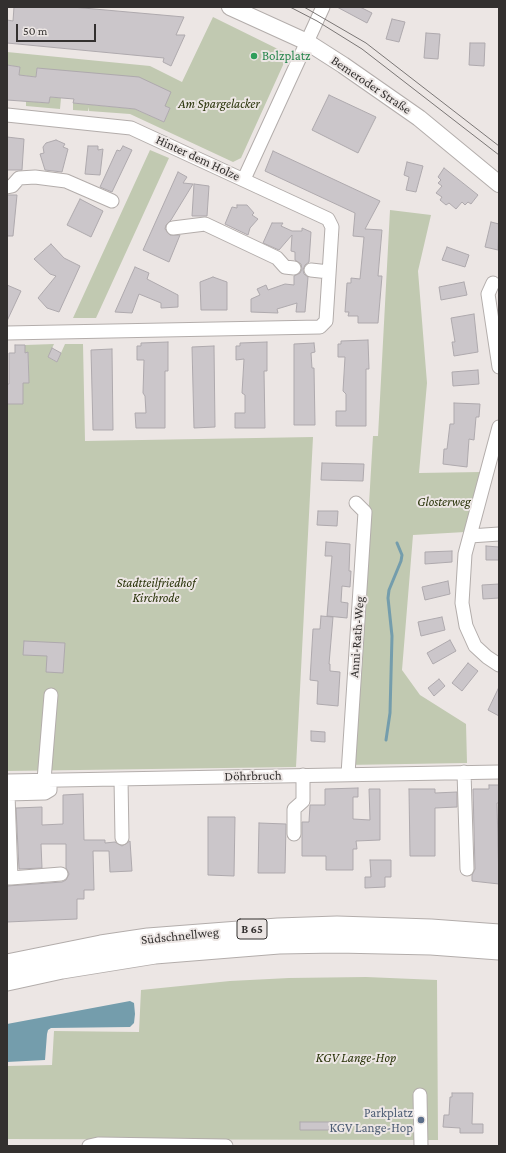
<!DOCTYPE html>
<meta charset="utf-8">
<style>
body{margin:0}
#map{position:relative;width:506px;height:1153px;overflow:hidden;background:#ece6e4;font-family:"Crimson Pro",serif}
canvas{display:block}
.frame{position:absolute;inset:0;border:8px solid #33302f;pointer-events:none}
.scale{position:absolute;left:16px;top:24px;width:80px;height:18px;box-sizing:border-box;border:2px solid #33302f;border-top:0;padding-left:5px;font-size:12px;line-height:14px;white-space:nowrap;color:#33302f;-webkit-text-stroke:3px #ece6e4;paint-order:stroke}
</style>
<div id="map">
<canvas width="506" height="1153"></canvas>
<div class="frame"></div>
<div class="scale">50 m</div>
</div>
<script>
const c = document.querySelector('canvas').getContext('2d');
c.lineJoin = 'round';
function fillPath(path, color) {
  c.fillStyle = color;
  c.fill(path, 'evenodd');
}
function shape(rows) {
  const path = new Path2D();
  for (const r of rows) {
    path.moveTo(r[0], r[1]);
    for (let i = 2; i < r.length; i += 2) path.lineTo(r[i], r[i + 1]);
  }
  return path;
}
function strokePath(path, color, width, dash) {
  c.strokeStyle = color;
  c.lineWidth = width;
  c.lineCap = dash ? 'butt' : 'round';
  c.setLineDash(dash || []);
  c.stroke(path);
}
function write(font, color, halo, rows, align = 'center') {
  c.font = font + ' "Crimson Pro",serif';
  c.lineWidth = 4;
  c.setLineDash([]);
  c.textBaseline = 'middle';
  c.strokeStyle = halo;
  c.fillStyle = color;
  for (const [text, x, y, turn = 0] of rows) {
    c.save();
    c.translate(x, y);
    c.rotate((+turn || 0) * Math.PI / 180);
    c.textAlign = isNaN(turn) ? turn : align;
    if (halo) c.strokeText(text, 0, 0);
    c.fillText(text, 0, 0);
    c.restore();
  }
}
const green = shape([
 [213,17,288,54,241,158,233,162,130,114,89,111,89,107,88,111,73,110,73,103,135,109,164,122,170,108,165,106,37,68,36,77,19,75,20,67,7,65,7,52,150,66,182,82],
 [50,97,61,98,60,109,26,106,26,101,49,103],
 [150,150,169,158,96,318,73,318],
 [390,210,431,215,418,271,427,383,419,473,481,472,465,532,413,535,402,670,420,695,466,724,467,763,345,765,368,521,373,436,378,436],
 [54,344,48,357,57,362,65,344,83,344,85,441,313,437,296,767,7,771,7,404,23,404,23,383,29,383,28,353,25,353,25,345],
 [366,977,437,980,438,1140,7,1139,7,1066,52,1065,54,1031,139,1032,141,990,230,981,289,978]
]);
const water = shape([
 [130,1001,134,1003,135,1014,134,1023,130,1027,51,1028,48,1030,47,1034,45,1060,7,1062,7,1024]
]);
const stream = shape([
 [386,740,390,713,392,636,388,598,389,590,401,561,402,555,397,543]
]);
const building = shape([
 [14,7,72,7,184,17,176,35,185,35,171,66,163,62,164,58,7,43,7,20,13,21,14,7],
 [337,7,360,7,372,13,367,23,337,7],
 [392,19,405,22,399,42,386,39,392,19],
 [426,33,440,34,438,59,424,58,426,33],
 [470,43,485,43,484,66,469,65,470,43],
 [7,65,20,67,19,75,36,77,37,68,139,77,171,92,165,106,170,108,164,122,135,109,73,103,74,99,50,97,49,103,7,100,7,65],
 [329,95,376,117,358,153,312,130,329,95],
 [7,137,24,139,22,170,7,170,7,137],
 [56,140,65,144,63,147,68,149,62,172,45,170,40,154,44,153,43,147,46,143,56,140],
 [88,146,98,146,98,150,103,149,100,175,85,174,88,146],
 [123,146,132,150,112,192,100,187,117,150,120,151,123,146],
 [273,151,380,201,365,229,382,230,378,276,382,276,378,323,358,323,358,316,348,316,349,312,345,312,347,283,351,283,351,278,360,279,364,237,353,236,355,213,265,171,273,151],
 [407,162,423,166,416,192,406,190,409,177,404,175,407,162],
 [444,168,478,195,471,204,468,202,465,205,462,202,456,209,449,203,446,205,440,200,442,197,436,193,442,186,438,183,441,180,438,177,444,168],
 [178,172,187,177,183,183,193,184,171,220,166,225,165,229,170,235,180,235,169,262,143,250,178,172],
 [194,184,209,186,207,216,192,216,194,184],
 [7,195,17,195,13,236,7,236,7,195],
 [80,199,103,211,91,237,67,225,80,199],
 [237,205,247,205,254,213,252,215,258,219,250,228,248,235,225,224,232,207,237,208,237,205],
 [491,222,499,224,498,250,485,247,491,222],
 [272,223,283,223,281,226,292,231,302,231,302,228,311,232,309,262,305,265,303,270,304,274,308,277,305,312,296,312,297,303,277,309,278,313,251,312,251,299,260,295,257,289,266,285,268,290,285,284,294,285,294,276,300,273,302,269,301,264,295,260,295,252,291,251,292,235,279,250,263,243,272,223],
 [51,244,64,258,80,266,59,312,47,308,38,298,56,276,50,274,34,259,51,244],
 [447,247,469,255,465,267,442,260,447,247],
 [135,267,149,273,147,279,178,295,178,307,161,308,161,303,139,294,132,313,115,312,135,267],
 [213,277,227,282,227,310,201,310,200,282,213,277],
 [464,282,467,295,441,300,439,287,464,282],
 [7,285,21,291,7,321,7,285],
 [474,314,478,352,454,356,452,342,455,342,451,318,474,314],
 [368,340,369,369,366,369,366,426,336,426,336,411,346,411,346,394,343,391,345,357,338,357,338,344,341,344,341,341,368,340],
 [168,342,168,371,165,371,165,428,136,428,135,413,146,413,145,396,143,393,144,360,137,360,137,346,141,346,141,343,168,342],
 [267,342,267,371,264,371,265,428,235,428,235,413,245,413,245,395,242,393,244,359,236,360,236,346,240,346,240,343,267,342],
 [314,343,315,352,311,353,312,368,314,368,315,425,294,425,294,344,314,343],
 [15,345,25,345,25,353,28,352,29,383,23,383,23,404,7,404,7,384,9,384,9,353,15,353,15,345],
 [214,346,215,427,194,428,192,347,214,346],
 [52,348,61,353,57,362,48,357,52,348],
 [112,349,113,430,93,430,91,350,112,349],
 [478,370,479,384,453,386,452,372,478,370],
 [454,403,480,404,479,417,476,417,474,440,469,439,467,467,443,464,444,449,447,449,450,424,454,424,454,403],
 [322,463,364,464,363,481,321,480,322,463],
 [318,511,338,511,337,526,317,525,318,511],
 [326,542,350,544,349,571,351,571,350,587,342,586,341,602,348,603,347,618,327,616,332,556,325,556,326,542],
 [486,546,499,547,499,560,486,560,486,546],
 [452,551,452,562,425,564,425,552,452,551],
 [448,581,450,594,425,600,422,587,448,581],
 [499,584,499,598,483,599,482,585,499,584],
 [321,616,333,617,329,664,330,664,330,671,340,672,338,706,317,704,318,681,310,680,313,629,320,629,321,616],
 [442,617,445,630,421,636,418,622,442,617],
 [450,640,456,651,433,664,427,653,450,640],
 [24,641,65,643,63,673,46,672,47,656,23,655,24,641],
 [468,663,478,671,462,691,452,683,468,663],
 [439,679,445,686,434,696,428,688,439,679],
 [499,687,499,716,488,710,499,687],
 [311,731,325,732,325,742,311,741,311,731],
 [489,785,499,785,499,803,497,803,499,884,472,881,472,875,475,869,473,789,489,789,489,785],
 [358,788,358,797,353,797,353,819,370,820,369,789,380,789,380,840,356,841,357,849,353,849,353,870,326,870,326,856,302,856,302,822,309,822,310,805,325,805,325,789,358,788],
 [409,789,435,789,435,793,457,792,457,807,435,808,435,856,410,856,409,789],
 [83,794,84,840,105,840,105,843,115,842,122,846,130,841,132,871,110,872,109,851,93,851,94,890,84,890,84,899,77,899,77,919,7,922,7,886,62,882,66,880,69,874,66,868,66,844,41,844,42,868,19,869,16,808,42,807,42,825,63,824,63,795,83,794],
 [208,817,235,817,234,876,208,875,208,817],
 [259,823,286,824,285,873,258,873,259,823],
 [370,860,391,860,391,877,385,877,385,887,365,888,365,877,371,877,370,860],
 [452,1093,473,1093,472,1124,483,1124,483,1133,460,1133,460,1128,443,1127,444,1115,449,1115,450,1097,452,1097,452,1093],
 [300,1122,341,1122,341,1130,300,1130,300,1122]
]);
const minor = shape([
 [7,115,131,128,328,219,332,227,326,321,320,327,7,333],
 [244,179,323,7],
 [7,187,12,186,19,178,35,177,66,181,112,201],
 [173,228,205,224,277,258,285,267,294,268],
 [311,270,329,272],
 [493,283,488,294,499,367],
 [499,427,465,554,462,603,466,626,475,646,487,657,499,665],
 [470,536,499,534],
 [464,772,467,869],
 [348,774,365,512,356,503],
 [121,779,122,838],
 [44,780,51,695],
 [7,781,499,772],
 [7,794,45,793,50,790,50,780],
 [294,834,294,809,303,801,303,775],
 [7,878,11,878,8,794],
 [11,878,61,874],
 [420,1095,421,1146],
 [89,1146,98,1144,226,1146]
]);
const major = shape([
 [230,7,307,42,343,65,419,118,499,184]
]);
const highway = shape([
 [7,964,101,945,148,938,278,928,337,926,431,929,499,934],
 [7,981,62,969,155,954,279,944,337,943,431,945,499,950]
]);
const tram = shape([
 [290,7,317,21,362,49,499,155],
 [304,7,366,43,499,146]
]);
const markers = [
 [254,56,4,"#2e9e5b"],
 [421,1120,4,"#5c6f8a"]
];
const shields = [
 [252,929,30]
];
const shieldNames = [
 ["B 65",252,929]
];
const leisureNames = [
 ["Bolzplatz",262,56]
];
const streetNames = [
 ["Bemeroder Straße",371,85,34],
 ["Hinter dem Holze",198,158,25],
 ["Anni-Rath-Weg",357,637,-86],
 ["Döhrbruch",253,776,-1],
 ["Südschnellweg",180,936,-6]
];
const parkNames = [
 ["Am Spargelacker",219,104],
 ["Glosterweg",444,502],
 ["Stadtteilfriedhof",156,583],
 ["Kirchrode",156,598],
 ["KGV Lange-Hop",356,1058]
];
const serviceNames = [
 ["Parkplatz",413,1113],
 ["KGV Lange-Hop",413,1128]
];
fillPath(green, '#c1c9b1');
fillPath(water, '#749dac');
strokePath(stream, '#749dac', 3);
fillPath(building, '#cbc6ca');
strokePath(building, '#aea9ad', 1);
strokePath(minor, '#b3adab', 15);
strokePath(major, '#b3adab', 18);
strokePath(highway, '#b3adab', 21);
strokePath(minor, '#fff', 13);
strokePath(major, '#fff', 16);
strokePath(highway, '#fff', 19);
strokePath(tram, '#7a7675', 1);
for (const [x, y, r, color] of markers) {
  const dot = new Path2D();
  dot.arc(x, y, r, 0, 2 * Math.PI);
  c.fillStyle = color;
  c.fill(dot);
  strokePath(dot, '#ece6e4', 1.5);
}
for (const [x, y, w] of shields) {
  const box = new Path2D();
  box.roundRect(x - w / 2, y - 10, w, 20, 3);
  c.fillStyle = '#ece6e4';
  c.fill(box);
  strokePath(box, '#33302f', 1);
}
write('bold 12px', '#33302f', null, shieldNames);
write('13px', '#27864d', '#ece6e4', leisureNames, 'left');
write('13px', '#33302f', '#ece6e4', streetNames);
write('italic 13px', '#293309', '#ece6e4', parkNames);
write('13px', '#4e5e75', '#ece6e4', serviceNames, 'right');
</script>
